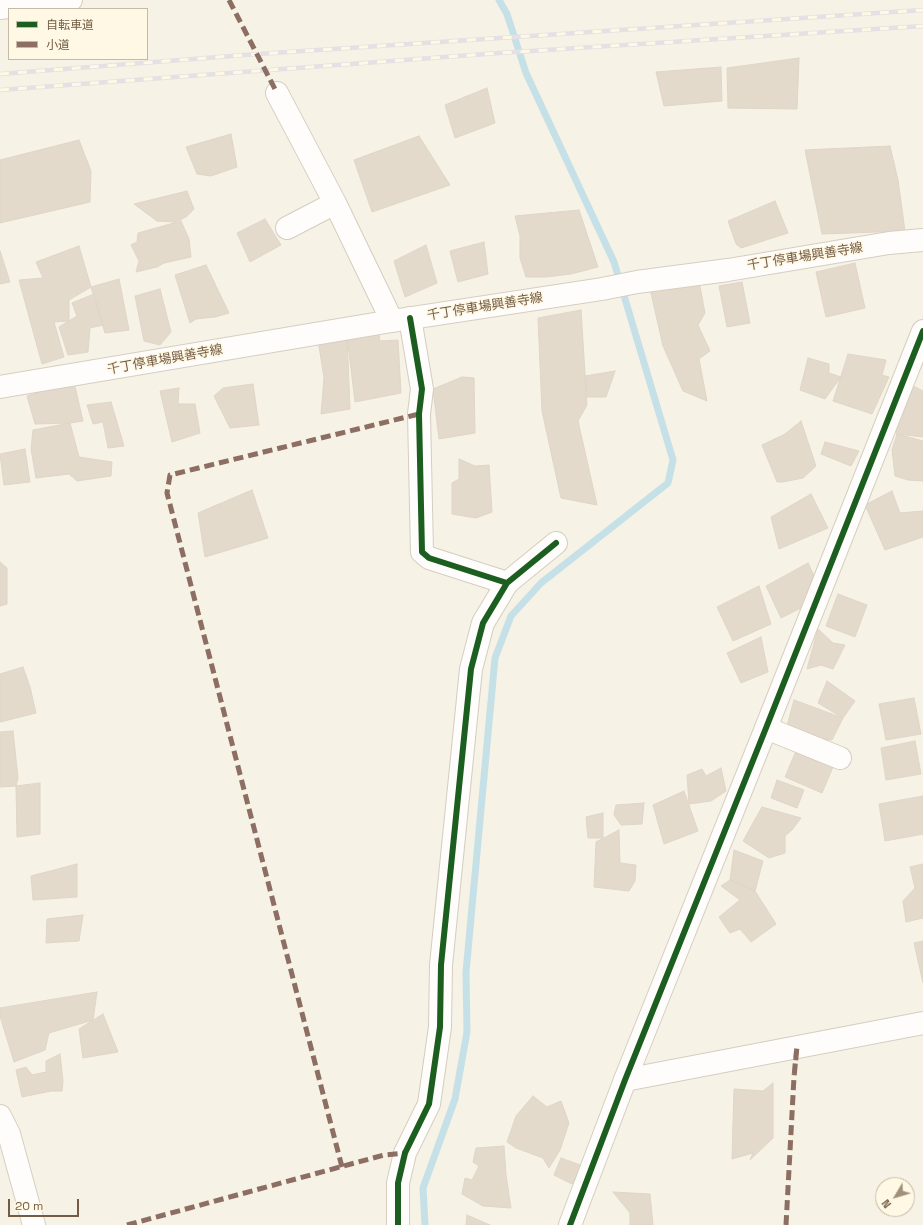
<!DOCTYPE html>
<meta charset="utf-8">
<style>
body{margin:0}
#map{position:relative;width:923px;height:1225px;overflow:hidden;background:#f6f2e5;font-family:"Space Grotesk","Noto Sans JP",sans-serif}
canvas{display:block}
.legend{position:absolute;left:8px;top:8px;width:140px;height:52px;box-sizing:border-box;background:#fff8e5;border:1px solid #c7baa5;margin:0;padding:5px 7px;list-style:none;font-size:12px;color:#745c44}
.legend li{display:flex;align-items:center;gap:8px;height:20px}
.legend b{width:20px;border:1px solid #c7baa5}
.north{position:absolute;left:875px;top:1177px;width:40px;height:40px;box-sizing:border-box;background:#fff8e5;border:1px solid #c7baa5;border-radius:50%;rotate:232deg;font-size:11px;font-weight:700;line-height:16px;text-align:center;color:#745c44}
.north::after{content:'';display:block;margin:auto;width:14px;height:18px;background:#a2907c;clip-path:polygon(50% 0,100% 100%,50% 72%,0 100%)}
.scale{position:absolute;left:8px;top:1199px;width:71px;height:18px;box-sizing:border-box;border:2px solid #745c44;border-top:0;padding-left:5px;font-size:12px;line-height:14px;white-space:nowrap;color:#745c44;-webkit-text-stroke:3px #fff8e5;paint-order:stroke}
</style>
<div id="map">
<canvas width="923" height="1225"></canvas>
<ul class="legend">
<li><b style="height:5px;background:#1b5e20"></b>自転車道</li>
<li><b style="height:5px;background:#8d6e63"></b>小道</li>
</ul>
<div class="north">N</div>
<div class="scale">20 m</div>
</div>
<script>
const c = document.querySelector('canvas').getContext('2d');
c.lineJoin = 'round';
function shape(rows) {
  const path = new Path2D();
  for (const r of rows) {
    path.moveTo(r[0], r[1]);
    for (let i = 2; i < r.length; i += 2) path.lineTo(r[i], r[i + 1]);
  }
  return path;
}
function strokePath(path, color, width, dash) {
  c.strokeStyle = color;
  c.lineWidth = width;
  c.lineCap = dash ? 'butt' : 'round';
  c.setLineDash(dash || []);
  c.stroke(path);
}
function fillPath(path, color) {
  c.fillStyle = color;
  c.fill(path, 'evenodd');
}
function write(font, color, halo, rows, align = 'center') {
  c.font = font + ' "Space Grotesk","Noto Sans JP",sans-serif';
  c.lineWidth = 3;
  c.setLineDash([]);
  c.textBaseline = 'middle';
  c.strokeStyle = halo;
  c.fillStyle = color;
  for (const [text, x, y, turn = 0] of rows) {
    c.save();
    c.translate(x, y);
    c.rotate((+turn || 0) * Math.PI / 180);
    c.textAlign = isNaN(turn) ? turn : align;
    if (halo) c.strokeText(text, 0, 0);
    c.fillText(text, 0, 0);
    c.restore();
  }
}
const stream = shape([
 [425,1225,423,1188,455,1099,467,1032,466,972,495,658,511,616,541,583,668,483,673,460,614,262,526,73,507,14,499,0]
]);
const building = shape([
 [799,58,797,109,728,108,727,68,799,58],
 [721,67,722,101,664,106,656,72,721,67],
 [487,88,495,123,455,138,445,105,487,88],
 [231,134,237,167,211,176,197,174,186,147,231,134],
 [419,136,450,185,372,212,354,160,419,136],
 [79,140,91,171,90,202,0,223,0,160,79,140],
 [890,146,898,180,905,231,822,234,805,150,890,146],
 [187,191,194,209,186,217,175,222,157,221,134,204,187,191],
 [775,201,788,233,741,248,736,244,728,221,775,201],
 [579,210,598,267,571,274,546,277,526,277,520,258,520,236,515,216,579,210],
 [265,219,281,245,250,262,237,233,265,219],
 [181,221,189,239,191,257,164,263,157,267,136,272,139,261,131,245,137,242,138,233,181,221],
 [484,242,488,274,458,282,450,251,484,242],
 [426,245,437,283,405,297,394,261,426,245],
 [79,246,91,287,69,300,69,321,54,322,64,357,42,364,19,280,43,278,36,262,79,246],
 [0,251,10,282,0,284,0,251],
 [855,263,865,308,826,317,816,272,855,263],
 [206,265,229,313,215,317,196,319,190,323,175,275,206,265],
 [119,279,129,330,105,333,91,287,119,279],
 [699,281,705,313,698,325,710,351,699,359,707,401,683,391,663,346,650,289,699,281],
 [742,282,750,323,727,327,719,286,742,282],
 [160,289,171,332,160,345,144,341,135,296,160,289],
 [94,294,103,325,90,328,88,352,68,355,59,327,77,316,72,303,94,294],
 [581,310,587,405,578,421,597,505,561,498,542,411,538,318,581,310],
 [379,334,380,341,398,340,401,393,355,402,347,336,379,334],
 [347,336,350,409,321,414,324,378,318,340,347,336],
 [848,354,886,360,882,375,889,377,872,414,833,401,848,354],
 [808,358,829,364,829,373,841,377,825,399,800,390,808,358],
 [615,371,606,397,586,397,585,376,615,371],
 [462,377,474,378,475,433,439,439,433,389,462,377],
 [74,382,83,421,70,423,35,424,27,396,74,382],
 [253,384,259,425,230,428,214,396,223,388,253,384],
 [913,386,923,391,923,437,897,434,895,429,913,386],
 [179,388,178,404,195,404,200,433,172,442,160,391,179,388],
 [111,402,124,446,108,448,103,422,93,424,87,405,111,402],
 [801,421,816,466,803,478,783,482,777,482,762,445,785,434,801,421],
 [70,423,79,457,112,462,111,476,77,481,69,474,36,478,31,449,33,430,70,423],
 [897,434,923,441,923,481,908,480,895,476,892,450,897,434],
 [825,442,859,451,851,466,821,454,825,442],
 [25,449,30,482,4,485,0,454,25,449],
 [459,459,475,466,489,465,492,512,476,518,452,514,452,483,459,479,459,459],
 [252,490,268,538,205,557,198,513,252,490],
 [892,491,900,513,923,511,923,537,885,550,865,505,892,491],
 [811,494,828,528,779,549,771,517,811,494],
 [0,562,7,568,7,604,0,606,0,562],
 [808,563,816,580,807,605,781,618,766,586,808,563],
 [759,586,771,624,733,641,717,607,759,586],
 [838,594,867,605,855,637,826,626,838,594],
 [818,629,833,643,845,645,833,669,821,665,807,669,818,629],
 [761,637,768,672,741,683,727,653,761,637],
 [23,667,30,687,36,713,0,722,0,674,23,667],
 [827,681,855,701,843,718,818,703,827,681],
 [914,698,921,734,886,740,879,704,914,698],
 [794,700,843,718,832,740,821,739,787,726,794,700],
 [13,731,18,778,16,786,0,787,0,732,13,731],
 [915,741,921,774,886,780,881,748,915,741],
 [796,751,833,767,822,793,785,777,796,751],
 [721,768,726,791,711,801,689,804,687,775,702,769,706,776,721,768],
 [777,780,804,790,797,808,771,798,777,780],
 [40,783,40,834,17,837,16,786,40,783],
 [684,791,698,831,664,844,653,805,684,791],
 [923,796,923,834,885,841,879,804,923,796],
 [644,803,642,824,621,825,614,815,616,805,644,803],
 [762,807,801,818,792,830,785,836,785,853,769,858,743,841,762,807],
 [603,813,603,838,588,838,586,817,603,813],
 [619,830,620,863,636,865,635,881,629,891,594,887,596,842,619,830],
 [734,850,763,861,755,891,730,880,734,850],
 [77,864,77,897,33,900,31,876,77,864],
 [923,864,923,918,906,922,903,901,915,888,910,867,923,864],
 [730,880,755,891,776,924,751,942,740,929,730,933,719,917,740,900,721,886,730,880],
 [83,915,79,941,46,943,47,919,83,915],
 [923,941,923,983,914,943,923,941],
 [97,992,93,1020,49,1033,45,1050,14,1062,0,1016,0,1008,97,992],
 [103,1014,118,1052,83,1058,79,1029,103,1014],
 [60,1054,63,1081,62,1091,51,1091,22,1097,16,1070,26,1067,32,1075,46,1072,46,1061,60,1054],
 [773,1083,773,1138,750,1160,753,1153,732,1159,734,1089,763,1091,773,1083],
 [533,1096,547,1107,561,1101,569,1123,560,1150,549,1168,543,1158,516,1148,507,1142,516,1116,533,1096],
 [504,1146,506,1175,511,1208,483,1206,462,1194,465,1178,472,1180,479,1166,473,1162,476,1148,504,1146],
 [561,1158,583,1166,572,1184,554,1175,561,1158],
 [613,1192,650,1194,653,1225,630,1225,630,1213,613,1192],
 [467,1215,490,1225,466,1225,467,1215]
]);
const street = shape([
 [0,8,71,0],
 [277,93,335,203,392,321],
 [287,228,335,203],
 [410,318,422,389,419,414,422,552,429,558,507,583],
 [766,728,840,758],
 [625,1080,923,1023],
 [398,1225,398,1183,405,1153,429,1104,440,1027,441,965,471,669,483,623,507,583,556,543]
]);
const secondary = shape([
 [0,387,392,321,602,289,637,282,728,270,889,243,923,240],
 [0,1116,9,1134,34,1225],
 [570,1225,625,1080,766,728,923,331]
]);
const rail = shape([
 [0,74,258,54,923,10],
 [0,90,499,53,923,26]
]);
const quiet = shape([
 [229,0,277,93],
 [342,1167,167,493,170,475,419,414],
 [127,1225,384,1155,405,1153],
 [786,1225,794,1077,797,1047,796,1055,794,1077]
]);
const cycleway = shape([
 [410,318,422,389,419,414,422,552,429,558,507,583],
 [398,1225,398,1183,405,1153,429,1104,440,1027,441,965,471,669,483,623,507,583,556,543],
 [570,1225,625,1080,766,728,923,331]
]);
const streetNames = [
 ["千丁停車場興善寺線",805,257,-9],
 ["千丁停車場興善寺線",485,307,-9],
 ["千丁停車場興善寺線",165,360,-10]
];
strokePath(stream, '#c6e0e7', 7);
fillPath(building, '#e3dacc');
strokePath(building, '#dfd5c7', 1);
strokePath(street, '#d5cdc0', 24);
strokePath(secondary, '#d6cec1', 24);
strokePath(street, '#fefdfb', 22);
strokePath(secondary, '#fefdfb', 22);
strokePath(rail, '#e4e0e3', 4.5);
strokePath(rail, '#fff8e5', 3, [9]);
strokePath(quiet, '#8d6e63', 5, [10, 5]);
strokePath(cycleway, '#1b5e20', 6);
write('13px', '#745c44', '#fff8e5', streetNames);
</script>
